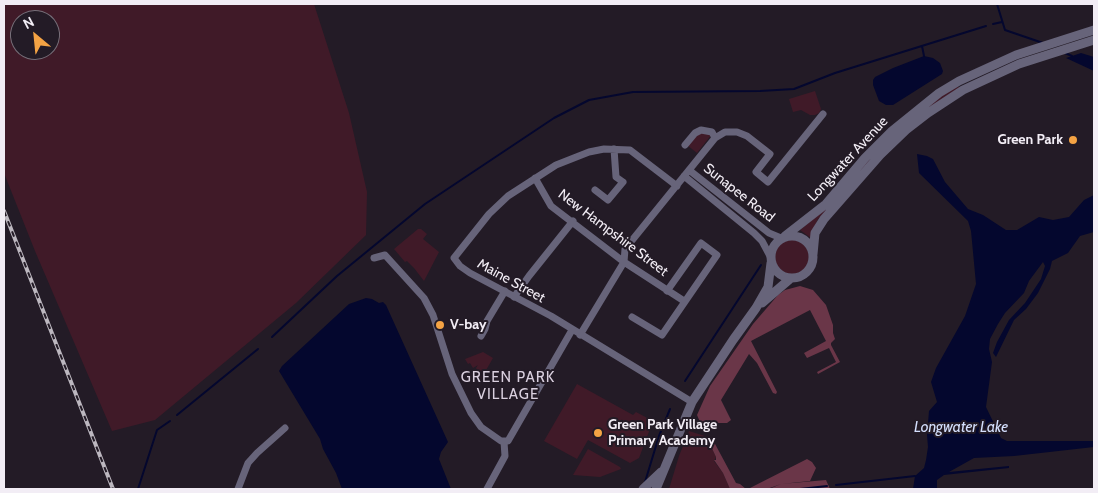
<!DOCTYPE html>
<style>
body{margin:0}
#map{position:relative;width:1098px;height:493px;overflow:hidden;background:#231b26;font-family:Cabin,sans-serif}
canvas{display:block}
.frame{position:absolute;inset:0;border:5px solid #f2edf5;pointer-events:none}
.north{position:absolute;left:10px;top:10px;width:50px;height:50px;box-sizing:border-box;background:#231b26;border:1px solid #766f79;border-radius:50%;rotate:332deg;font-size:14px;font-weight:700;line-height:20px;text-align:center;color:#f2edf5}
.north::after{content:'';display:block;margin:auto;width:18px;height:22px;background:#f4a344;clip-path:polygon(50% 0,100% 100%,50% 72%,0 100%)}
</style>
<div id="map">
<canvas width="1098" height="493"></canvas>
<div class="frame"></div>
<div class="north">N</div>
</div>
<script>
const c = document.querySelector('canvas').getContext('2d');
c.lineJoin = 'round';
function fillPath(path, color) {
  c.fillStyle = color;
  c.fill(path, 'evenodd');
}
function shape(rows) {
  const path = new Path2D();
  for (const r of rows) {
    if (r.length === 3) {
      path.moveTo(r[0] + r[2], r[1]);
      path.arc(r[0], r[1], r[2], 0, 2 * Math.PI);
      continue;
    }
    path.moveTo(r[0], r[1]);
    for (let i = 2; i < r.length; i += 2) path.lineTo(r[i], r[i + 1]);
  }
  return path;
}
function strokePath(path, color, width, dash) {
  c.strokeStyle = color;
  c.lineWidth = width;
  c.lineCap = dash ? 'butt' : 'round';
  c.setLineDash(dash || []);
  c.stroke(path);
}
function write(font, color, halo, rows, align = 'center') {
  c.font = font + ' Cabin,sans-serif';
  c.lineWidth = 4;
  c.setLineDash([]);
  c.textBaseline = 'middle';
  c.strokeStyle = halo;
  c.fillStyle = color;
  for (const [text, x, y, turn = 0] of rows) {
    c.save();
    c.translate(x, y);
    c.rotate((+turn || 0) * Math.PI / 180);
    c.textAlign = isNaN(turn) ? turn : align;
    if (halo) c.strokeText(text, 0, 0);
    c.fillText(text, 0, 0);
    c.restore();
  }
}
const green = shape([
 [4,4,314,4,349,113,367,192,366,235,296,303,155,420,112,431,35,251,4,173],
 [20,20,50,20,50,50,20,50],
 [957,84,959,88,940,100,818,219,812,232,811,238,800,230,828,207,888,137],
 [815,91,821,109,819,113,815,115,810,115,801,110,793,112,789,99],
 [698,132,712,134,697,153,687,145],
 [418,229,421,229,427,234,423,239,439,252,424,281,414,268,407,261,405,262,394,249],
 [792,257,17],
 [483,352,493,358,485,372,489,379,483,383,481,378,479,379,475,375,478,372,476,368,478,365,473,368,470,363,468,364,465,359],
 [577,384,633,415,636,412,653,421,639,458,630,463,588,440,577,459,544,441],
 [689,431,708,437,707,438,716,457,714,461,723,473,730,489,669,489,679,456],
 [588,449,620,467,621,469,600,477,573,475]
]);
const forest = shape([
 [800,286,813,290,826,305,833,325,833,333,835,339,831,343,831,345,840,362,818,374,817,372,836,362,829,348,807,358,804,353,826,341,810,310,751,341,777,392,776,394,773,393,757,363,749,354,721,400,731,420,727,423,707,423,700,422,697,415,710,386,753,324,778,295,785,290],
 [708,437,717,438,714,442,736,483,740,484,746,489,730,489,723,473,714,460,716,460,716,457,707,438],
 [807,459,812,462,816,468,810,481,781,484,767,489,748,489],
 [826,480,830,489,769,489,781,484]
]);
const water = shape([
 [1081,53,1094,57,1094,71,1066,58],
 [924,56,933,58,940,63,943,71,942,74,893,105,886,105,879,101,873,85,873,80,875,77,893,68],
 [917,154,927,156,933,159,945,182,968,209,983,215,1006,230,1017,230,1039,217,1053,220,1069,217,1084,200,1094,195,1094,232,1080,236,1068,253,1052,261,1050,269,1038,293,1026,309,1014,320,996,357,993,353,997,342,1009,320,1025,303,1041,279,1045,266,1043,262,1029,281,1024,293,1005,313,998,324,990,339,989,349,992,362,986,407,1001,438,1007,441,1094,441,1094,447,1014,456,974,458,949,472,1009,466,1009,468,944,475,937,480,937,489,913,489,915,476,924,468,926,460,928,447,927,435,929,411,937,402,931,382,936,368,965,316,976,284,971,231,968,221,919,173],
 [366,298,372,299,379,303,383,302,386,305,448,442,441,452,439,459,451,489,342,489,336,473,323,449,320,439,279,371,282,366,349,304]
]);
const stream = shape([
 [997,4,1005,30,1043,43],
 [993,24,1002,22],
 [922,46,924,56],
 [1065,53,1072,56],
 [272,337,337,276,425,204,554,118,589,100,633,92,760,91,794,89,835,73,986,26],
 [685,381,761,265],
 [177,415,258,349],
 [645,482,659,436,670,409],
 [836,485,915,476],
 [138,489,157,430,170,421],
 [800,489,827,486]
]);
const minor = shape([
 [685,145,695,133,701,130,712,132,715,138],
 [689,170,769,233,781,238],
 [684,176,754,233,762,241,770,256],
 [535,178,551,206,624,262,684,301],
 [677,186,630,150,604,149,589,152,556,165,508,196,489,214,454,258,460,266,470,273,551,316,692,402],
 [595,190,608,200,623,182,616,177,614,149],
 [374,258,385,255,424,298,433,315,452,374,471,413,481,427,501,441,508,441,572,330],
 [514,297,529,276,573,221],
 [632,317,662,335,717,255,701,243,667,291],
 [580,335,624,262,625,249,715,138,725,132,737,132,747,136,770,154,756,172,768,182,823,114],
 [481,336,485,329,487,321,505,291],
 [238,489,248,463,257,453,285,428],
 [487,489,505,456,504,442]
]);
const tertiary = shape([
 [792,257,21],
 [785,236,826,204,865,158,892,131,939,93,959,81,1016,55,1094,30],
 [813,254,815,233,824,219,880,155,906,130,928,113,963,90,1019,64,1094,40],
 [762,303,791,278],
 [643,489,661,472],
 [656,489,692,402,733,340,756,308,768,287,771,263]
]);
const rail = shape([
 [4,211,113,489]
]);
const markers = [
 [1073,140,5,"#f4a344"],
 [440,325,5,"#f4a344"],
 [598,433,5,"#f4a344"]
];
const poiNames = [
 ["Green Park",1063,140,"right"],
 ["V-bay",450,325],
 ["Green Park Village",608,425],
 ["Primary Academy",608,441]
];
const streetNames = [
 ["Longwater Avenue",848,159,-47],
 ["Sunapee Road",739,193,38],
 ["New Hampshire Street",613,233,37],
 ["Maine Street",511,281,29]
];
const neighbourhoodNames = [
 ["GREEN PARK",508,378],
 ["VILLAGE",508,395]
];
const waterNames = [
 ["Longwater Lake",961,428]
];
fillPath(green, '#401a28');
fillPath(forest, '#6a3648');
fillPath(water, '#04072e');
strokePath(stream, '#04072e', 2);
strokePath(minor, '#67647a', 7);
strokePath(tertiary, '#67647a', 9);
strokePath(rail, '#bcb7bf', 4);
strokePath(rail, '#231b26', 2, [5.5]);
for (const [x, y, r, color] of markers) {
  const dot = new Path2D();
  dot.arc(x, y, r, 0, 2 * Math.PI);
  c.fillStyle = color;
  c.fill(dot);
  strokePath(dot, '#231b26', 2);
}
write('bold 14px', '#f2edf5', '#231b26', poiNames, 'left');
write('14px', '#f2edf5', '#231b26', streetNames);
c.letterSpacing = '1px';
write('15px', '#dad0df', '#231b26', neighbourhoodNames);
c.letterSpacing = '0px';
write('italic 15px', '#d5e0fe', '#231b26', waterNames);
</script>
